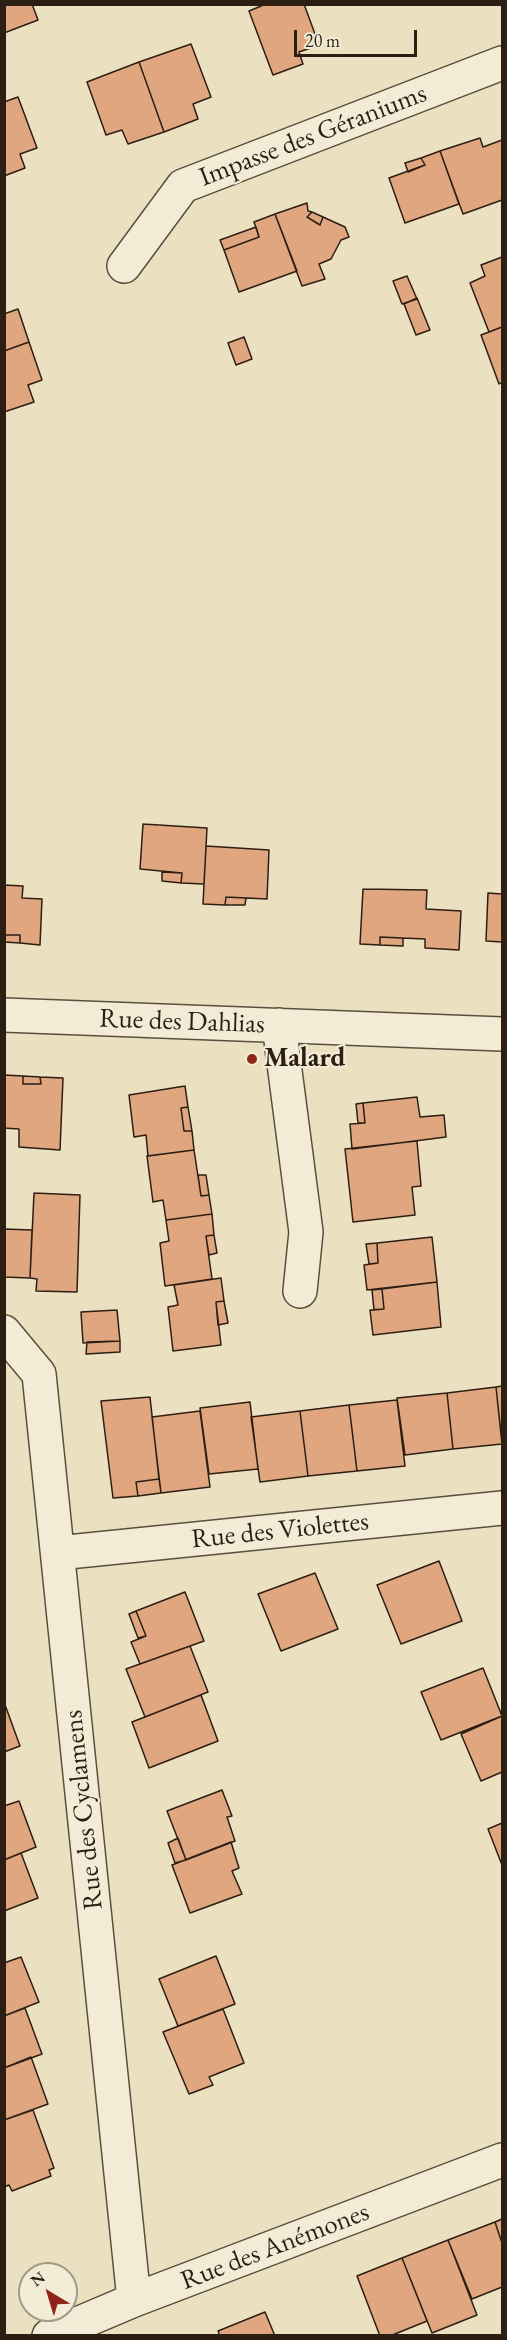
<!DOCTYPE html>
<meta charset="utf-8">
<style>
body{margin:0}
#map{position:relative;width:507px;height:2340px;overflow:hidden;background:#ebe0c0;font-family:"EB Garamond",serif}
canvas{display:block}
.frame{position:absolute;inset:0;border:6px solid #2d1e13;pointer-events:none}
.north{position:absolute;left:18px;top:2262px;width:60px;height:60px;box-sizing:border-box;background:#f2ebd6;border:2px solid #a39988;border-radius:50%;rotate:322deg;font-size:16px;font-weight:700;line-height:24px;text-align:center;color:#2d1e13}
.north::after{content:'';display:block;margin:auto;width:21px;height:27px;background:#8f2418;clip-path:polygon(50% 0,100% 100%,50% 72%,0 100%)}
.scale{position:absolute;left:294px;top:30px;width:123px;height:27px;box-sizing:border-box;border:3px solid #2d1e13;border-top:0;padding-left:8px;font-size:18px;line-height:21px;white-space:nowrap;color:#2d1e13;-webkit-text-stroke:4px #f2ebd6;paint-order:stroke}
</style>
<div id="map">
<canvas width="507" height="2340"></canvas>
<div class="frame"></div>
<div class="north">N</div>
<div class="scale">20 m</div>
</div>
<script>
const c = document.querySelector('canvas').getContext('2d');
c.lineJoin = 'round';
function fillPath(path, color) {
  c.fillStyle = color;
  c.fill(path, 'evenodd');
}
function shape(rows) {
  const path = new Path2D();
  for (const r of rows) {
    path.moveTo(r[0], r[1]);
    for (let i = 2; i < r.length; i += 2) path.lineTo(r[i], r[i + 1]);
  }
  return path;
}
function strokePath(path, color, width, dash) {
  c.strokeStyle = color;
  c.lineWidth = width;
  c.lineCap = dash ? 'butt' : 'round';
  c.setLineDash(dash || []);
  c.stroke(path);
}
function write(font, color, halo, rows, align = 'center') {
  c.font = font + ' "EB Garamond",serif';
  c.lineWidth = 4.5;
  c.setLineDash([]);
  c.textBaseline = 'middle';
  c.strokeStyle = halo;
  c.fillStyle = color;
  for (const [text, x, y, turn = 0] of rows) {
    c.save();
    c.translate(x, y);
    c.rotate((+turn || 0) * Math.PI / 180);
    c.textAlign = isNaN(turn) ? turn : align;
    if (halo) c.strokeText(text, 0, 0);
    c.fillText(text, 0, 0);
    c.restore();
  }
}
const building = shape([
 [4,4,32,4,38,20,4,33,4,4],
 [266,4,304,4,319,45,299,52,303,64,273,75,249,11,266,4],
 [191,44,211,97,193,104,198,119,164,132,139,62,191,44],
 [139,62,164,132,128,144,122,130,106,135,87,82,139,62],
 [18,97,37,148,20,154,25,168,4,176,4,102,18,97],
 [480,138,483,147,502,140,502,200,463,214,440,151,480,138],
 [440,151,459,204,405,223,389,178,425,165,421,158,440,151],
 [421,158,425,165,408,172,405,163,421,158],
 [307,203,308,211,312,212,307,217,320,225,323,217,345,227,349,237,341,240,331,259,319,264,325,279,302,286,275,214,307,203],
 [312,212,323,217,320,225,307,217,312,212],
 [275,214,297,271,239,292,224,250,259,237,254,222,275,214],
 [256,227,259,237,224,250,220,240,256,227],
 [502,257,502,327,489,332,470,283,485,276,481,265,502,257],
 [407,276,417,299,402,304,393,281,407,276],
 [417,298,430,330,416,335,404,304,417,298],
 [18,309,29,342,4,351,4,314,18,309],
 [502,327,502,382,499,384,481,335,502,327],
 [244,337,252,359,236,365,228,343,244,337],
 [29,342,42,380,28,385,34,402,4,412,4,351,29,342],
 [143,824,207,828,204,884,181,883,182,873,140,869,143,824],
 [206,846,269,850,267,899,226,897,225,905,203,904,206,846],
 [162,872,182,873,181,883,162,881,162,872],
 [4,885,23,886,22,898,42,899,40,945,20,943,20,935,4,935,4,885],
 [363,889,427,890,426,909,461,911,459,950,425,948,425,939,380,937,380,945,360,944,363,889],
 [488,893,502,894,502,942,486,941,488,893],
 [226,897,246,898,245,905,225,905,226,897],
 [4,935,20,935,20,943,4,942,4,935],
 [380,937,403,938,403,946,380,945,380,937],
 [4,1075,23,1076,23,1084,41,1084,40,1077,63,1078,60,1150,19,1147,19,1129,4,1128,4,1075],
 [23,1076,40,1077,41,1084,23,1084,23,1076],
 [185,1086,188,1107,181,1108,184,1131,192,1131,194,1150,148,1156,146,1135,134,1137,129,1095,185,1086],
 [417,1097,420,1117,444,1115,446,1137,352,1149,350,1124,365,1123,363,1103,417,1097],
 [363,1103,365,1123,358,1123,356,1104,363,1103],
 [188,1107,192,1131,184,1131,181,1108,188,1107],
 [417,1141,421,1186,412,1187,415,1215,353,1222,345,1149,417,1141],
 [194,1150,201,1196,209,1195,212,1214,166,1220,163,1200,153,1202,147,1156,194,1150],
 [198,1175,206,1175,209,1195,201,1196,198,1175],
 [34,1193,80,1195,77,1292,36,1291,37,1279,30,1278,34,1193],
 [212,1214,214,1235,206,1236,212,1279,165,1286,160,1243,169,1241,166,1220,212,1214],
 [4,1229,32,1230,30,1278,4,1277,4,1229],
 [214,1235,217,1253,209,1255,206,1236,214,1235],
 [432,1237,437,1282,367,1290,364,1265,378,1263,377,1243,432,1237],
 [377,1243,378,1263,369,1264,366,1244,377,1243],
 [221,1278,224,1301,216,1302,221,1345,173,1351,168,1307,178,1305,174,1285,221,1278],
 [437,1282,441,1327,373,1335,370,1310,384,1309,382,1289,437,1282],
 [382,1289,384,1309,374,1310,372,1290,382,1289],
 [224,1301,228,1323,218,1325,216,1302,224,1301],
 [117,1310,120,1341,83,1343,81,1312,117,1310],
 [120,1341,120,1352,86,1354,87,1342,120,1341],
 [502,1386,502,1443,496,1387,502,1386],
 [496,1387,502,1444,453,1449,447,1393,496,1387],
 [447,1393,453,1449,405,1455,397,1398,447,1393],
 [150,1397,159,1479,136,1482,138,1496,113,1498,101,1401,150,1397],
 [397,1400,405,1466,357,1471,349,1405,397,1400],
 [250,1402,258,1469,209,1474,200,1408,250,1402],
 [349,1405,357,1471,308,1476,300,1411,349,1405],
 [200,1411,210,1487,161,1493,152,1417,200,1411],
 [300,1411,308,1476,260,1482,251,1417,300,1411],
 [159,1479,161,1493,138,1496,136,1482,159,1479],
 [439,1561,462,1621,401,1644,377,1585,439,1561],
 [315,1573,338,1629,281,1651,258,1594,315,1573],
 [185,1592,204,1641,140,1664,131,1642,146,1636,136,1611,185,1592],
 [136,1611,146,1636,138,1638,129,1614,136,1611],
 [190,1646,208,1692,145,1717,126,1669,190,1646],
 [483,1668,502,1716,441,1740,421,1692,483,1668],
 [201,1695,218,1741,149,1768,132,1722,201,1695],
 [4,1702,20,1746,4,1752,4,1702],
 [502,1716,502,1772,481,1781,461,1734,502,1716],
 [222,1790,232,1816,227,1817,235,1841,186,1860,167,1811,222,1790],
 [19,1801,36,1847,4,1860,4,1806,19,1801],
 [502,1823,502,1865,488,1829,502,1823],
 [178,1838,186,1860,175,1863,168,1843,178,1838],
 [231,1842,239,1868,232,1871,242,1894,190,1913,172,1865,231,1842],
 [21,1853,38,1898,4,1911,4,1860,21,1853],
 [216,1956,235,2004,178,2026,159,1979,216,1956],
 [21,1957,39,2002,4,2016,4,1963,21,1957],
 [25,2008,42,2054,4,2068,4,2016,25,2008],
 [223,2009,244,2063,209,2077,213,2085,189,2094,163,2032,223,2009],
 [31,2057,48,2104,4,2120,4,2068,31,2057],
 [33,2110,54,2168,49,2170,51,2176,12,2191,9,2185,4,2187,4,2120,33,2110],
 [502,2219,502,2243,495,2222,502,2219],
 [495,2222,502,2243,502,2287,472,2299,448,2240,495,2222],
 [448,2240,477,2315,432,2333,402,2258,448,2240],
 [402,2258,427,2321,390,2336,380,2336,357,2276,402,2258],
 [265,2312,275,2336,220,2336,218,2331,265,2312]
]);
const minor = shape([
 [124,266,183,186,502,63],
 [4,1015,502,1034],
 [279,1025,306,1232,300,1291],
 [4,1332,39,1374,134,2300],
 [58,1553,502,1508],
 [49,2336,134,2300,502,2160]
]);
const markers = [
 [252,1059,6,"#8f2418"]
];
const streetNames = [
 ["Impasse des Géraniums",313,136,-21],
 ["Rue des Dahlias",182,1022,2],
 ["Rue des Violettes",280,1531,-6],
 ["Rue des Cyclamens",84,1810,-96],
 ["Rue des Anémones",275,2247,-21]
];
const poiNames = [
 ["Malard",264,1059]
];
fillPath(building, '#dfa67f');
strokePath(building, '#2d1e13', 1.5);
strokePath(minor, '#5c4e3e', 36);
strokePath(minor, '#f2ebd6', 33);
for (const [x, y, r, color] of markers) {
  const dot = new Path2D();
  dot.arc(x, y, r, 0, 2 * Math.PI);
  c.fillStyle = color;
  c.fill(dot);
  strokePath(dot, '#f2ebd6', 2);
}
write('27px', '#2d1e13', '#f2ebd6', streetNames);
write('bold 27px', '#2d1e13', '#f2ebd6', poiNames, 'left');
</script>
